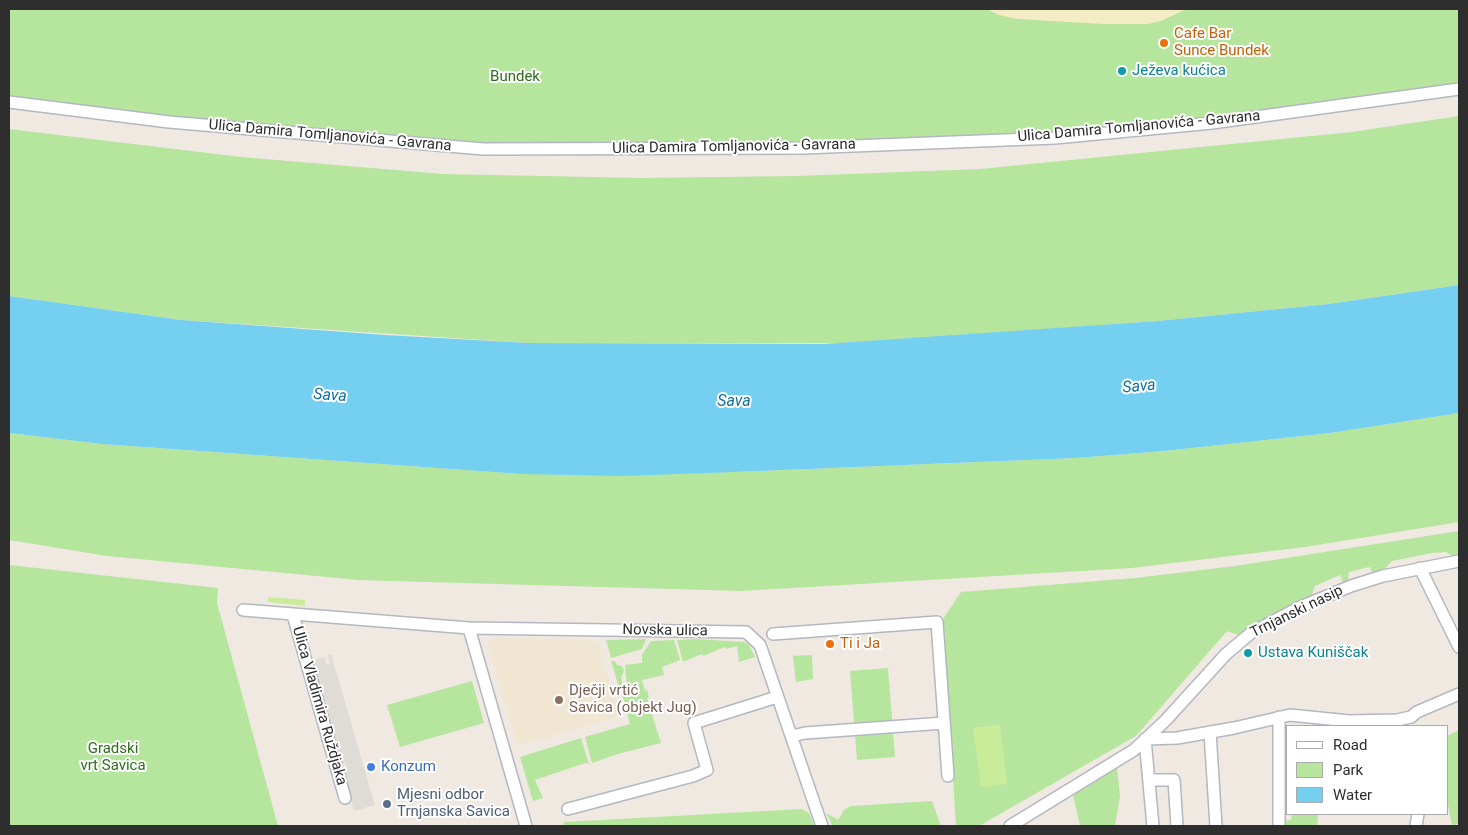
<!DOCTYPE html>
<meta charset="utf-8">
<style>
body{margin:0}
#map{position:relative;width:1468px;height:835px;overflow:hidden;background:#efe9e1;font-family:Roboto,sans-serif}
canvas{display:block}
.frame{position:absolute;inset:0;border:10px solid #2e2e2e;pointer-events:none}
.legend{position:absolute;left:1286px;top:725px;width:162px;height:90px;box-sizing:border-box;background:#fff;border:1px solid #ababab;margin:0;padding:6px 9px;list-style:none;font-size:15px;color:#2e2e2e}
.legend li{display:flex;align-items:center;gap:10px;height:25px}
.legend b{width:25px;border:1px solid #ababab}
</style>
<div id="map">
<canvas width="1468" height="835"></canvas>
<div class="frame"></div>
<ul class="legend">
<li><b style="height:6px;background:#fff"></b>Road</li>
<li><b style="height:14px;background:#b6e59e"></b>Park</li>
<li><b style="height:14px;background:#75cff0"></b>Water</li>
</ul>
</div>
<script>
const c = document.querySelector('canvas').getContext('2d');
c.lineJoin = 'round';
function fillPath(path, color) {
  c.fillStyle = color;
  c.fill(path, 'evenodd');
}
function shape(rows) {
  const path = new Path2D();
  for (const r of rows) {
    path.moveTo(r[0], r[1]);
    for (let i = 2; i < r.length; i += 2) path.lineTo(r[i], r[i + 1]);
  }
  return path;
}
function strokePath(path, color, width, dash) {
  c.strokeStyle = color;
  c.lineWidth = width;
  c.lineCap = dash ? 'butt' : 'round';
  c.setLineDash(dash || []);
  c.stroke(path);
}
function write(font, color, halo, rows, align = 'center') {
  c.font = font + ' Roboto,sans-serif';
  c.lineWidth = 4;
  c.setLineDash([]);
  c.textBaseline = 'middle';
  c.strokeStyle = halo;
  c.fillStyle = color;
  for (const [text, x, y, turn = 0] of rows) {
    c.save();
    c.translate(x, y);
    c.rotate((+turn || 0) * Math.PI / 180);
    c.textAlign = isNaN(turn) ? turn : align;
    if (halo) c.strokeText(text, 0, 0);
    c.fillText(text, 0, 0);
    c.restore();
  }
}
const education = shape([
 [496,637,598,641,619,716,518,746,487,644]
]);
const green = shape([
 [9,9,1459,9,1459,86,1307,107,1047,134,807,147,524,146,311,133,9,98],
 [1459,116,1459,285,1329,304,1158,321,854,343,528,343,181,320,9,296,9,129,241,157,443,174,641,178,797,176,980,169,1352,132],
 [1459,413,1459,522,1305,547,1132,568,741,591,358,580,107,556,9,540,9,433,102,444,521,474,734,472,1076,458,1164,451,1330,433],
 [1459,531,1459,556,1454,557,1446,552,1432,553,1392,561,1384,570,1373,573,1369,567,1349,572,1348,581,1343,582,1340,575,1315,586,1311,597,1240,636,1227,631,1136,736,979,826,956,826,943,619,961,592,1135,578,1235,566],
 [9,565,218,588,217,603,278,826,9,826],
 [646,639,642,649,611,658,606,640],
 [694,639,744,642,749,645,755,657,739,662,737,646,726,649,725,647,703,656,702,654,683,662,677,640],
 [674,640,680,660,662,667,664,675,642,680,645,691,647,690,649,697,647,698,661,743,618,754,592,763,585,737,630,724,621,690,627,688,625,665,642,663,642,655,651,641],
 [812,655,813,679,796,682,793,656],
 [611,661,615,661,617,665,622,666,624,671,621,677,623,686,619,687],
 [888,668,895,757,857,760,850,671],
 [472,681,484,723,400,747,387,705],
 [1459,730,1459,824,1452,825,1447,800,1447,736],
 [581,738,589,764,585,763,535,780,543,798,533,801,520,757],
 [1117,768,1120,796,1115,826,1080,826,1073,795],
 [932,801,941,826,833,826,826,813,838,820,844,810,851,806],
 [802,809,809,813,814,826,563,826,564,822],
 [1292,814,1318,815,1317,826,1283,826,1283,821,1291,820]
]);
const sand = shape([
 [987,9,1187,9,1161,21,1148,24,1103,24,1017,19,999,15]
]);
const pitch = shape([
 [268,597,305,600,305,606,268,602],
 [1000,724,1007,784,981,787,973,728]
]);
const plaza = shape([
 [331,654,375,805,354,811,342,768,346,767,346,763,341,764,312,657,314,660,324,657,327,665,330,664,328,656]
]);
const water = shape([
 [1459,285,1459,413,1330,433,1164,451,1076,458,734,472,623,476,521,474,102,444,9,433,9,296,181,320,385,335,528,343,824,344,1158,321,1329,304]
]);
const minor = shape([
 [9,102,169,122,483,149,803,148,1055,138,1212,123,1459,89],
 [1420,568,1459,647],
 [243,610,469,628,746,632,760,645,822,826],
 [293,615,345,798],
 [469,628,526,826],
 [773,634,937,622,948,776],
 [1210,732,1216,826],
 [792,736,805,733,944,723],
 [1150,780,1174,780,1177,826],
 [568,809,693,776,707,770,694,723,777,697],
 [1010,826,1134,750,1166,720,1226,654,1251,633,1298,608,1351,586,1383,576,1459,561],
 [1153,826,1145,739,1177,738,1234,728,1290,715,1349,721,1397,720,1411,717,1417,712,1459,694],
 [1279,826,1279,717],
 [1416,826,1418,814]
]);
const markers = [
 [1164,43,5,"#e8710a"],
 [1122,71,5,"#0f9aa8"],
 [830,644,5,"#e8710a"],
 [1248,653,5,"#0f9aa8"],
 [559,700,5,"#8d6e63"],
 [371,767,5,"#3f7fe0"],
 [387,804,5,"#5c6f8a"]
];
const foodNames = [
 ["Cafe Bar",1174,34],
 ["Sunce Bundek",1174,51],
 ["Ti i Ja",840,644]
];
const cultureNames = [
 ["Ježeva kućica",1132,71],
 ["Ustava Kuniščak",1258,653]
];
const parkNames = [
 ["Bundek",515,77],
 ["Gradski",113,749],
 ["vrt Savica",113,766]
];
const streetNames = [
 ["Ulica Damira Tomljanovića - Gavrana",1139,127,-5],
 ["Ulica Damira Tomljanovića - Gavrana",330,136,5],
 ["Ulica Damira Tomljanovića - Gavrana",734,147,-1],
 ["Trnjanski nasip",1297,612,-26],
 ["Novska ulica",665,631,1],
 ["Ulica Vladimira Ruždjaka",319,706,74]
];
const educationNames = [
 ["Dječji vrtić",569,691],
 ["Savica (objekt Jug)",569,708]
];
const shopNames = [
 ["Konzum",381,767]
];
const serviceNames = [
 ["Mjesni odbor",397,795],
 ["Trnjanska Savica",397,812]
];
const waterNames = [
 ["Sava",1139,387,-5],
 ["Sava",330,396,4],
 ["Sava",734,402]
];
fillPath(education, '#f0e6d1');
fillPath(green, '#b6e59e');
fillPath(sand, '#f3ecc5');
fillPath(pitch, '#c9ec9a');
fillPath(plaza, '#dfdcd8');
fillPath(water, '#75cff0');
strokePath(minor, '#b4b7c1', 14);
strokePath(minor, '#fff', 11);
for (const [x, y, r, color] of markers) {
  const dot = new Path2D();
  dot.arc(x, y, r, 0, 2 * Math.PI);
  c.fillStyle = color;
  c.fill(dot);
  strokePath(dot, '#fff', 2);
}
write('15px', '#c56008', '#fff', foodNames, 'left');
write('15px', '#0d838f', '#fff', cultureNames, 'left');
write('15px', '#2c6e1b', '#fff', parkNames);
write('15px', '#2e2e2e', '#fff', streetNames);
write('15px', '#785e54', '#fff', educationNames, 'left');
write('15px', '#366cbe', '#fff', shopNames, 'left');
write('15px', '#4e5e75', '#fff', serviceNames, 'left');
write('italic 16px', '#0d6fa3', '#fff', waterNames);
</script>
